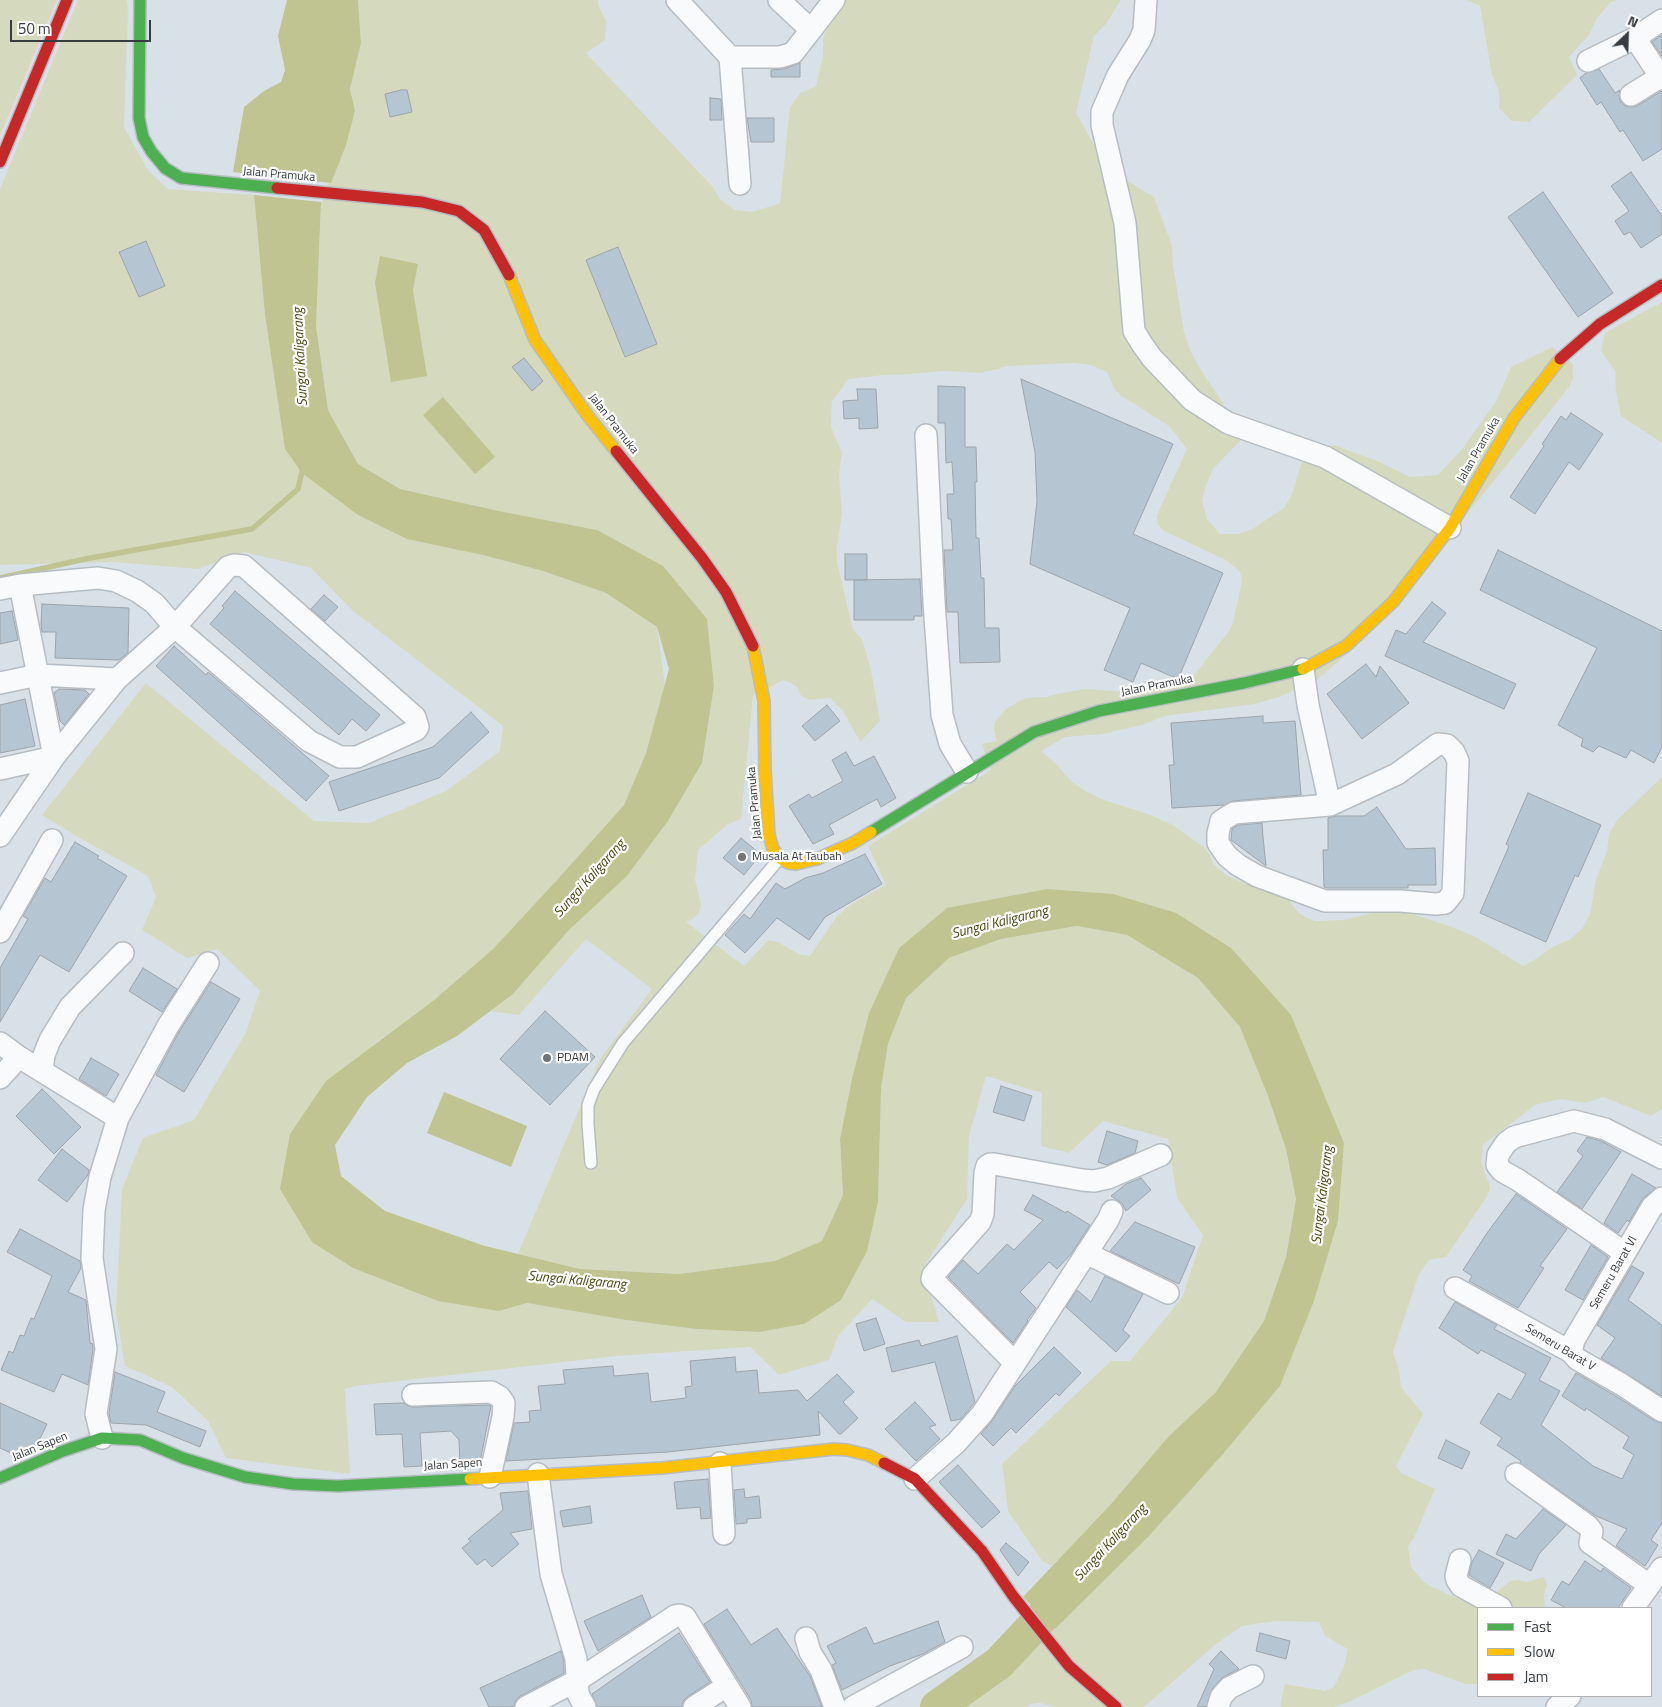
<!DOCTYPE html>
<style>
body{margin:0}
#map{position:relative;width:1662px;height:1707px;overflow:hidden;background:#d9e1e8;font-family:"Titillium Web",sans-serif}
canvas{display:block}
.legend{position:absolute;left:1477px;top:1607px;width:175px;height:90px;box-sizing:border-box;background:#fff;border:1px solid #afb1b3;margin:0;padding:6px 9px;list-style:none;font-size:15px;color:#363c41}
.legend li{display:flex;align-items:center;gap:10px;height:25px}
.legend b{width:25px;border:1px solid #afb1b3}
.north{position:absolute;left:1602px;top:10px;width:50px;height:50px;-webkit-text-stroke:4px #fff;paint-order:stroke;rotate:24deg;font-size:14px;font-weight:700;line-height:20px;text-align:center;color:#363c41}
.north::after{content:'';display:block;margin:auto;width:18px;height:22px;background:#363c41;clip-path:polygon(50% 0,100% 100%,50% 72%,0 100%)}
.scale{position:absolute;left:10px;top:20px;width:141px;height:22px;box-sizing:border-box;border:2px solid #363c41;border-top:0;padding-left:6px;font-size:15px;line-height:18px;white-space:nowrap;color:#363c41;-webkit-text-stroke:4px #fff;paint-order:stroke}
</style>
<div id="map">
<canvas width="1662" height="1707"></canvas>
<ul class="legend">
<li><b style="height:6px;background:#4caf50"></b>Fast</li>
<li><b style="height:6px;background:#ffc107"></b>Slow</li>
<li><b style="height:6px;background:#c62828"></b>Jam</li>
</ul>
<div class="north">N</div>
<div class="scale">50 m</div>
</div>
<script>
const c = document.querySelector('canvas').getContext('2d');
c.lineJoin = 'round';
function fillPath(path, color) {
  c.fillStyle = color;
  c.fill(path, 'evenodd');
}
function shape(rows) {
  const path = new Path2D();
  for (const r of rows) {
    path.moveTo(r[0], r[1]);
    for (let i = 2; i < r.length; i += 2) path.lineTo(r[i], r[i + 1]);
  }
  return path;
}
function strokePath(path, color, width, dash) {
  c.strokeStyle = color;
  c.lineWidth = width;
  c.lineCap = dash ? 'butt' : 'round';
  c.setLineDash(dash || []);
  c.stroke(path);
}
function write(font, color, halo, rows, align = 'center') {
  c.font = font + ' "Titillium Web",sans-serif';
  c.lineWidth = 4.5;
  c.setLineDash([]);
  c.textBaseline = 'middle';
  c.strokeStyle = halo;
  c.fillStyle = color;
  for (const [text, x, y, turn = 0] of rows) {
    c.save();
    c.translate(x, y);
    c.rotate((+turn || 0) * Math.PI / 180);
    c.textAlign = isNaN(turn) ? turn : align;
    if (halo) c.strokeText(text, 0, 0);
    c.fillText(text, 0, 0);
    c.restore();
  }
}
const green = shape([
 [0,0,57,0,0,136],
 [78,0,127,0,128,8,124,127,148,170,168,189,254,195,265,315,285,443,483,555,543,571,606,593,657,627,665,685,646,753,624,805,557,880,493,949,434,1000,373,1045,290,1134,499,1311,527,1303,626,1320,696,1329,759,1332,804,1324,878,1202,881,1089,888,1044,906,998,949,958,1001,939,1077,926,1127,935,1198,978,1240,1027,1268,1096,1286,1149,1296,1199,1286,1257,1264,1321,1215,1393,1168,1437,1111,1504,1052,1566,1042,1561,1008,1511,1002,1464,1111,1361,1130,1361,1182,1298,1203,1235,1177,1198,1168,1139,1103,1121,1069,1153,1041,1146,1042,1093,986,1076,969,1136,967,1199,923,1268,939,1322,906,1322,872,1299,838,1336,829,1360,779,1375,750,1347,616,1356,356,1386,345,1389,350,1474,226,1458,208,1421,172,1387,125,1366,116,1312,122,1189,143,1138,194,1120,245,1034,260,991,217,949,187,958,142,930,156,897,148,876,78,837,42,815,146,683,314,821,369,823,446,791,500,751,503,726,352,610,311,568,244,552,198,569,113,562,0,565,0,189],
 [358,0,598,0,598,5,606,21,605,40,586,53,712,186,721,200,735,210,753,212,780,203,790,107,800,93,816,86,823,57,823,39,828,23,838,0,1121,0,1106,24,1094,36,1076,113,1095,146,1099,164,1154,197,1172,246,1173,265,1184,332,1190,350,1199,367,1245,436,1213,469,1206,485,1202,501,1207,519,1220,534,1238,534,1254,528,1284,508,1292,494,1302,461,1334,445,1377,461,1410,477,1438,475,1462,449,1497,400,1511,367,1552,347,1573,364,1573,379,1569,387,1516,454,1362,641,1316,681,1279,697,1255,704,1165,716,1142,725,1102,734,1065,737,1041,751,1054,762,1072,782,1087,792,1104,800,1148,814,1173,825,1205,848,1210,856,1213,864,1228,876,1246,884,1264,889,1288,899,1299,913,1307,918,1316,921,1344,920,1380,911,1397,911,1406,912,1449,926,1474,936,1523,966,1539,957,1552,947,1569,940,1582,929,1590,914,1596,880,1607,851,1609,834,1617,820,1662,777,1662,1109,1651,1116,1603,1097,1586,1103,1561,1099,1535,1105,1483,1145,1481,1162,1490,1187,1488,1195,1446,1257,1429,1260,1419,1274,1393,1352,1399,1370,1401,1387,1423,1414,1396,1466,1401,1473,1435,1489,1414,1538,1408,1546,1411,1567,1423,1581,1430,1586,1463,1601,1480,1606,1510,1581,1519,1580,1527,1582,1544,1577,1547,1585,1544,1593,1545,1608,1478,1608,1478,1684,1465,1684,1424,1669,1415,1670,1407,1673,1349,1702,1333,1707,1281,1707,1280,1705,1285,1684,1325,1691,1334,1687,1344,1666,1348,1649,1325,1636,1319,1622,1275,1621,1242,1626,1216,1644,1144,1707,1055,1707,1040,1703,1031,1704,1026,1707,959,1707,1006,1670,1035,1641,1055,1629,1149,1536,1223,1454,1280,1386,1314,1301,1338,1221,1344,1143,1176,913,947,908,899,948,869,1013,840,1139,843,1195,822,1241,775,1261,679,1274,580,1269,518,1254,600,1059,652,989,586,939,519,1015,490,1011,513,994,568,931,627,876,668,821,702,763,714,686,597,530,499,511,400,489,358,464,328,410,316,326,321,202,355,111,350,89,361,43],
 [1074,363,1091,365,1107,372,1114,388,1120,395,1169,426,1187,449,1160,508,1157,516,1158,525,1164,531,1226,560,1240,572,1242,581,1233,623,1229,631,1187,684,1180,687,1163,684,1154,684,1146,690,1138,693,1085,689,1056,694,1047,697,1029,698,1021,700,1006,709,995,722,994,730,997,741,982,744,991,770,868,846,886,885,850,905,837,916,810,956,801,955,778,942,768,940,744,966,686,922,693,919,699,913,701,905,695,879,698,850,727,825,741,819,753,696,783,680,791,683,798,688,801,696,810,700,830,698,843,711,860,742,880,721,871,670,862,639,853,630,837,562,837,547,842,514,839,475,842,453,831,427,832,401,849,379,884,375,910,374,945,371,980,373,998,369,1007,366],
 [1466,0,1617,0,1611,2,1597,18,1589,35,1569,57,1577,75,1529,122,1512,121,1499,108,1499,91,1492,75,1480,6],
 [1662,302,1662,443,1621,416,1616,392,1615,371,1601,351,1605,333]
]);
const water = shape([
 [287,0,358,0,361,43,350,89,355,111,346,145,331,183,233,172,244,107,264,91,281,82,285,70,278,36],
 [254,195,321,202,316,326,328,410,358,464,400,489,499,511,597,530,663,566,707,619,714,686,702,763,668,821,627,876,568,931,513,994,457,1036,407,1063,367,1097,335,1145,341,1176,385,1211,485,1246,580,1269,679,1274,775,1261,822,1241,843,1195,840,1139,852,1079,869,1013,899,948,947,908,1047,889,1113,894,1176,913,1231,948,1291,1015,1344,1143,1338,1221,1314,1301,1280,1386,1223,1454,1149,1536,1055,1629,1023,1597,1111,1504,1168,1437,1215,1393,1264,1321,1286,1257,1296,1199,1286,1149,1268,1096,1240,1027,1198,978,1127,935,1077,926,1001,939,949,958,906,998,888,1044,881,1089,878,1202,867,1251,841,1300,804,1324,759,1332,696,1329,626,1320,527,1303,499,1311,438,1301,353,1268,312,1242,280,1189,290,1134,326,1081,434,1000,493,949,557,880,624,805,646,753,669,669,657,627,606,593,543,571,483,555,407,539,358,515,302,473,285,449,265,315],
 [380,256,418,264,413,290,427,376,391,382,375,283],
 [443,397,495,457,475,474,423,415],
 [444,1092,527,1126,511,1167,427,1133]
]);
const stream = shape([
 [0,578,85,559,252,529,298,489,303,467]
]);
const river = shape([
 [937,1707,999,1663,1058,1600]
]);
const building = shape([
 [1662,35,1662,56,1652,42,1662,35],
 [800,63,800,77,771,77,771,70,784,69,800,63],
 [1599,69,1615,93,1620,90,1619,96,1620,101,1625,106,1632,107,1637,106,1662,91,1662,149,1643,161,1623,130,1620,132,1601,102,1597,105,1580,78,1586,73,1599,69],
 [401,90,407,90,412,112,390,117,385,94,401,90],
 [710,98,721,99,722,120,710,120,710,98],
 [747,118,774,118,774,142,751,142,747,118],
 [1631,172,1662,216,1662,234,1641,248,1630,232,1624,235,1615,221,1629,211,1611,186,1631,172],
 [1543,192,1613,293,1578,317,1508,217,1543,192],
 [146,241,165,286,139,297,119,252,146,241],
 [618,247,657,344,625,357,586,260,618,247],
 [524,358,543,381,532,391,512,367,524,358],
 [1021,379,1173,444,1133,534,1223,573,1178,679,1141,663,1133,682,1104,670,1130,608,1030,564,1037,501,1035,452,1021,379],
 [938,386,965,387,965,447,976,447,977,482,975,482,976,538,979,538,981,578,984,578,985,628,999,628,1000,662,960,663,958,612,947,612,944,550,953,550,951,519,948,519,947,494,954,494,952,462,946,463,945,423,938,423,938,386],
 [857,389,876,389,878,428,859,429,859,418,844,419,843,401,858,400,857,389],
 [1571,413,1603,434,1579,470,1569,462,1535,514,1510,497,1544,446,1542,444,1561,416,1566,420,1571,413],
 [1498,550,1662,631,1662,747,1654,763,1631,750,1626,758,1599,746,1593,752,1581,746,1583,739,1558,725,1597,648,1480,590,1498,550],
 [845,554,867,554,867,580,845,580,845,554],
 [920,579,922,616,914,616,914,620,854,620,854,580,920,579],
 [235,591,380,715,366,731,352,719,339,735,210,624,224,608,222,606,235,591],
 [324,595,338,607,325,621,311,609,324,595],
 [1432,602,1446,613,1423,642,1516,684,1504,709,1385,656,1396,630,1406,634,1432,602],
 [42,604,129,608,128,653,119,660,55,658,56,632,42,632,41,624,42,604],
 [12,611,18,640,0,644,0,613,12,611],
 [174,646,206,675,208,672,329,776,306,801,156,666,174,646],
 [1366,664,1376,677,1380,666,1409,703,1362,739,1327,694,1366,664],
 [59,689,85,690,89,694,64,725,60,721,54,693,59,689],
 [25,699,35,746,0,753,0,705,25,699],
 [827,705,840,721,815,741,802,726,827,705],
 [471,712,489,732,439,778,339,811,329,782,433,747,471,712],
 [1263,716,1263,723,1295,721,1301,795,1233,801,1224,805,1172,808,1169,765,1174,765,1171,723,1263,716],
 [846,752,854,766,874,756,896,798,881,807,877,799,829,825,834,834,813,844,789,806,809,794,812,798,843,781,832,760,846,752],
 [1528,793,1601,825,1578,877,1575,875,1546,942,1480,913,1509,846,1506,844,1528,793],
 [1377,807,1406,849,1435,848,1436,885,1408,885,1408,888,1327,888,1324,887,1323,850,1328,850,1328,818,1336,816,1364,816,1377,807],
 [1262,823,1263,837,1266,866,1231,840,1232,829,1238,825,1262,823],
 [741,838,758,852,759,856,744,875,723,858,741,838],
 [75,842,99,856,97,858,127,876,69,972,40,955,0,1022,0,968,28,919,23,916,45,878,51,882,75,842],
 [865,854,882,884,825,917,809,940,777,918,745,953,725,935,744,914,750,919,776,883,785,889,805,878,823,873,865,854],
 [143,968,177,989,162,1012,129,991,143,968],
 [211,982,240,999,184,1092,156,1075,179,1032,211,982],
 [545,1011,595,1057,550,1105,500,1059,545,1011],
 [91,1058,119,1074,106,1096,79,1079,91,1058],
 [1001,1086,1032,1096,1024,1121,993,1112,1001,1086],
 [42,1089,81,1127,54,1154,16,1116,42,1089],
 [1107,1131,1138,1141,1135,1153,1107,1165,1098,1162,1107,1131],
 [1587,1137,1601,1141,1621,1152,1582,1209,1557,1192,1583,1156,1577,1151,1587,1137],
 [62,1149,89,1170,88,1175,67,1202,38,1180,62,1149],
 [1632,1174,1656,1188,1643,1198,1629,1222,1627,1220,1618,1233,1604,1223,1632,1174],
 [1141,1178,1151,1190,1126,1211,1122,1203,1111,1196,1126,1184,1141,1178],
 [1516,1194,1567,1229,1540,1266,1544,1268,1518,1308,1469,1281,1472,1276,1463,1270,1487,1233,1516,1194],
 [1033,1195,1066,1213,1067,1211,1090,1225,1071,1254,1057,1269,1049,1262,1020,1292,1036,1308,1027,1320,1028,1321,1013,1343,948,1277,963,1260,978,1274,1007,1244,1014,1250,1043,1220,1024,1210,1033,1195],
 [1135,1222,1195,1247,1179,1284,1110,1251,1135,1222],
 [20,1229,80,1261,81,1268,68,1292,86,1300,90,1343,93,1344,93,1349,88,1385,62,1374,54,1392,1,1370,9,1351,13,1353,20,1335,24,1336,31,1318,34,1319,52,1276,7,1252,20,1229],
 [1591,1245,1608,1257,1583,1300,1565,1290,1591,1245],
 [1632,1266,1644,1273,1628,1300,1662,1325,1662,1396,1601,1358,1615,1338,1597,1325,1632,1266],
 [1105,1276,1143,1294,1123,1330,1130,1336,1116,1352,1066,1307,1077,1290,1091,1302,1105,1276],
 [1455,1302,1497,1325,1494,1329,1551,1358,1539,1380,1560,1391,1541,1425,1593,1466,1622,1479,1634,1455,1623,1448,1629,1437,1586,1408,1585,1411,1562,1396,1576,1373,1614,1395,1655,1421,1662,1423,1662,1523,1651,1540,1658,1545,1645,1566,1616,1546,1627,1529,1596,1516,1520,1463,1521,1461,1497,1445,1502,1438,1480,1423,1498,1393,1511,1400,1526,1374,1481,1350,1478,1354,1439,1328,1455,1302],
 [876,1318,885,1344,864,1351,856,1324,876,1318],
 [957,1336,975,1402,961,1419,951,1421,935,1362,892,1372,886,1348,919,1340,921,1346,957,1336],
 [1054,1347,1081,1373,1059,1396,1056,1393,1016,1433,1011,1428,993,1446,981,1434,992,1421,1014,1387,1054,1347],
 [735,1357,736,1372,757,1370,759,1393,798,1390,807,1401,837,1374,854,1392,843,1402,858,1418,841,1434,839,1434,818,1411,820,1435,668,1452,506,1461,514,1423,530,1422,529,1411,541,1410,538,1386,565,1384,563,1370,613,1366,614,1376,648,1373,651,1402,686,1398,685,1387,692,1386,690,1361,735,1357],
 [115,1372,165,1392,157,1412,206,1431,200,1447,146,1425,111,1423,109,1413,115,1372],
 [915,1402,936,1425,929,1427,940,1439,916,1461,885,1429,915,1402],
 [0,1403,47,1424,37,1445,15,1455,0,1448,0,1403],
 [404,1403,408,1406,413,1407,488,1405,491,1406,480,1462,460,1464,459,1440,451,1431,420,1433,422,1466,404,1467,402,1434,376,1435,374,1404,404,1403],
 [1446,1440,1470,1452,1462,1469,1438,1458,1446,1440],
 [958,1465,1000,1512,982,1528,939,1482,958,1465],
 [708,1479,711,1518,701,1519,700,1507,677,1509,674,1482,708,1479],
 [744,1489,745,1498,759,1496,761,1518,747,1519,747,1523,736,1524,734,1490,744,1489],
 [528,1491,532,1529,510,1533,519,1544,492,1567,485,1559,477,1565,462,1548,471,1541,468,1539,503,1510,500,1493,528,1491],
 [590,1506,592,1523,563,1527,560,1511,590,1506],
 [1543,1509,1566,1525,1539,1554,1531,1571,1496,1554,1506,1534,1516,1539,1543,1509],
 [1006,1543,1029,1562,1018,1576,1000,1550,1006,1543],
 [1479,1550,1504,1563,1490,1588,1469,1575,1472,1562,1479,1550],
 [1585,1561,1601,1572,1603,1568,1631,1588,1618,1608,1566,1608,1551,1600,1562,1581,1569,1585,1585,1561],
 [642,1595,651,1617,598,1651,584,1621,642,1595],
 [727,1609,751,1645,777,1628,810,1676,822,1707,752,1707,751,1700,704,1624,727,1609],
 [938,1621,945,1642,923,1654,890,1666,842,1690,832,1665,836,1663,827,1646,866,1627,874,1644,938,1621],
 [679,1633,710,1682,687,1697,683,1701,682,1707,597,1707,592,1694,679,1633],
 [1260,1633,1290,1641,1286,1659,1256,1651,1260,1633],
 [561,1651,564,1661,564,1673,520,1696,516,1700,514,1706,511,1707,489,1707,480,1688,561,1651],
 [1221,1651,1239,1669,1223,1677,1212,1689,1206,1707,1197,1707,1214,1669,1209,1664,1221,1651]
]);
const lane = shape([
 [591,1163,588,1124,588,1105,594,1089,623,1043,780,858]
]);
const street = shape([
 [677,0,730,57,740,184],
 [1146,0,1144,30,1140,40,1118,75,1102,112,1102,125,1125,223,1134,331,1142,344,1152,358,1192,400,1228,423,1325,457,1450,528],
 [1662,20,1635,38,1662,79],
 [811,30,834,0],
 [730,57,780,57,793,53,811,30,779,0],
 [1588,61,1635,38],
 [1631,95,1662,76],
 [926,435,934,602,942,715,950,744,967,772],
 [0,589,20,585,98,578,116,581,137,591,154,603,175,627,309,741,340,757,357,757,416,730,418,727,415,717,244,566,234,565,228,567,175,627,117,679,54,757,0,836],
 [1303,669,1308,705,1330,805,1397,774,1438,744,1447,745,1454,752,1458,761,1453,893,1445,903,1436,904,1400,901,1325,901,1257,876,1238,865,1227,856,1218,843,1218,833,1221,821,1234,813,1330,805],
 [0,683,38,675,117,679],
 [0,769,54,757,20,585],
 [0,932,52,840],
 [0,1043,19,1057],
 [42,1071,44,1055,50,1040,70,1007,123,953],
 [0,1078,19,1057,118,1118],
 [1086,1253,1168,1293],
 [1625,1253,1518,1180,1502,1171,1497,1165,1498,1155,1506,1143,1514,1137,1574,1121,1605,1129,1662,1158],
 [1455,1288,1571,1352,1577,1359,1621,1384,1662,1411],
 [1571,1352,1574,1340,1652,1207,1662,1198],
 [1015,1363,932,1279,933,1275,980,1222,983,1214,985,1173,987,1166,990,1164,994,1164,1082,1180,1094,1181,1108,1178,1161,1155],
 [413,1395,491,1392,500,1397,504,1403,503,1417,490,1477],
 [102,1438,96,1414,106,1349,92,1258,94,1210,100,1177,118,1118,168,1026,208,963],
 [720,1463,724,1534],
 [538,1474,551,1574,576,1659,578,1694,585,1707],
 [1516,1474,1588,1526,1592,1531,1590,1543,1649,1585],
 [915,1479,956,1443,982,1414,1108,1220,1112,1211],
 [1460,1560,1456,1576,1457,1580,1461,1586,1501,1608],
 [1633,1608,1662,1568],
 [806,1638,810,1652,821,1670,835,1707],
 [526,1707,578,1680,675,1616,679,1615,685,1617,740,1707],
 [694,1707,727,1686],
 [853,1707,962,1647],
 [1218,1707,1221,1697,1229,1688,1253,1676],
 [1557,1707,1570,1696]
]);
const fast = shape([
 [140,0,139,118,143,137,151,151,165,168,181,178,277,188],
 [871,832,1034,732,1099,711,1244,683,1303,669],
 [0,1478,63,1451,102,1438,140,1440,183,1458,245,1477,293,1484,338,1486,470,1479]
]);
const slow = shape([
 [509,275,535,340,588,416,616,451],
 [753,646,764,701,765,770,769,835,773,849,780,858,788,863,796,864,817,859,853,843,871,832],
 [1303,669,1346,646,1393,602,1450,528,1514,418,1560,359],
 [470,1479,662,1468,834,1449,847,1450,868,1455,884,1463]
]);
const jam = shape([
 [0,162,67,0],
 [277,188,422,202,459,211,484,230,509,275],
 [1560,359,1600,324,1662,285],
 [616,451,702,558,726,592,753,646],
 [884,1463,915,1479,982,1551,1013,1596,1069,1666,1116,1707]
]);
const markers = [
 [742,857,5,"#6f767b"],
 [547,1058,5,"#6f767b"]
];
const streetNames = [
 ["Jalan Pramuka",279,175,5],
 ["Jalan Pramuka",613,424,52],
 ["Jalan Pramuka",1479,450,-60],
 ["Jalan Pramuka",1157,686,-11],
 ["Jalan Pramuka",755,803,-95],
 ["Semeru Barat VI",1614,1273,-60],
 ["Semeru Barat V",1560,1348,31],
 ["Jalan Sapen",40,1447,-22],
 ["Jalan Sapen",453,1465,-4]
];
const poiNames = [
 ["Musala At Taubah",752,857],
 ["PDAM",557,1058]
];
const waterNames = [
 ["Sungai Kaligarang",301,357,-93],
 ["Sungai Kaligarang",590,879,-48],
 ["Sungai Kaligarang",1000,923,-14],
 ["Sungai Kaligarang",1323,1195,-83],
 ["Sungai Kaligarang",577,1281,5],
 ["Sungai Kaligarang",1111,1543,-47]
];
fillPath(green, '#d5dabf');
fillPath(water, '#bfc490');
strokePath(stream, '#bfc490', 5.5);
strokePath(river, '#bfc490', 34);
fillPath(building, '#b5c5d2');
strokePath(building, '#9da3a8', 1);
strokePath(lane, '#b6bdc2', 14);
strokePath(street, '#b6bdc2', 24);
strokePath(fast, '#b6bdc2', 14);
strokePath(slow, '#b6bdc2', 14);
strokePath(jam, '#b6bdc2', 14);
strokePath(lane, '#f9fafc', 11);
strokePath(street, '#f9fafc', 21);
strokePath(fast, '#4caf50', 11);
strokePath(slow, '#ffc107', 11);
strokePath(jam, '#c62828', 11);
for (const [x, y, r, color] of markers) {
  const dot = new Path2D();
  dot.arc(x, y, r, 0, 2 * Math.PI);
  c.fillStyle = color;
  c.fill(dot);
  strokePath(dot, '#fff', 2);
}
write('12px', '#363c41', '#fff', streetNames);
write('12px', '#363c41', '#fff', poiNames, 'left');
write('italic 14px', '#494a10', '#fff', waterNames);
</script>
